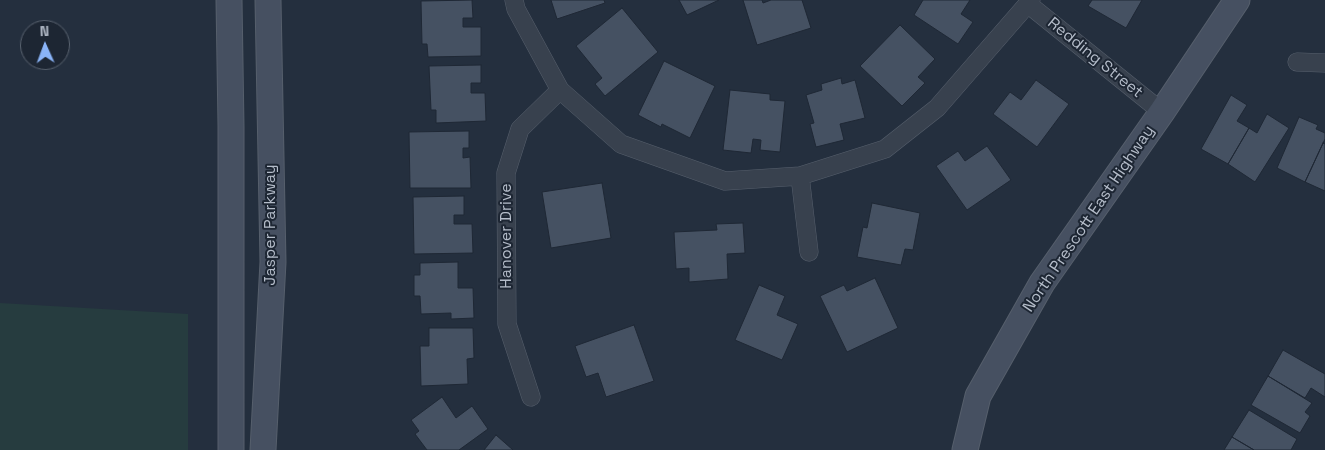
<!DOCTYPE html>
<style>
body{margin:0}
#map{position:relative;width:1325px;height:450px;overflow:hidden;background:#242f3e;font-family:"Space Grotesk",sans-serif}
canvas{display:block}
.north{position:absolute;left:20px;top:20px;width:50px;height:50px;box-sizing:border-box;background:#1d2633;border:1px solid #59626f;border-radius:50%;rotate:358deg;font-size:14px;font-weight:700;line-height:20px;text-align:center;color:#b4bcc9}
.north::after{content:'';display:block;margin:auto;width:18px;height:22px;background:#8ab4f8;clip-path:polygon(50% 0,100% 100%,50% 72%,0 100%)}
</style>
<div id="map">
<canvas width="1325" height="450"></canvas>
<div class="north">N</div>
</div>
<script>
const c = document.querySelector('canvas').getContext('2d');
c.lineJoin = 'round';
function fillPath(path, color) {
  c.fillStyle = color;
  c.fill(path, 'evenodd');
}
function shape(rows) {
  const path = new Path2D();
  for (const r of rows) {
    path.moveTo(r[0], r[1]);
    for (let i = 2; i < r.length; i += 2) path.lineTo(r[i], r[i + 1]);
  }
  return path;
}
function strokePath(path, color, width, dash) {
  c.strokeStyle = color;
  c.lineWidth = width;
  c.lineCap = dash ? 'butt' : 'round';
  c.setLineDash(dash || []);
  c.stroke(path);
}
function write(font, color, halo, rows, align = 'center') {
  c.font = font + ' "Space Grotesk",sans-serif';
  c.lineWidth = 4;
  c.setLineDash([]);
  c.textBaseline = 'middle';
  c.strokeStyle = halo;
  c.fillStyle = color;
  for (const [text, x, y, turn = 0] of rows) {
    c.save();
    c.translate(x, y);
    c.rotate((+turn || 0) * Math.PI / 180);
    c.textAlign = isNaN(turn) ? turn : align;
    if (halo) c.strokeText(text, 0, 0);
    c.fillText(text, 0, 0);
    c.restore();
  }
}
const green = shape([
 [0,303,188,314,188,450,0,450]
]);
const building = shape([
 [472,0,473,18,463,18,463,27,481,27,481,56,428,57,427,44,422,44,421,1,472,0],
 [551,0,604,0,605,3,557,19,551,0],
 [679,0,719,0,687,15,679,0],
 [743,0,762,0,763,3,771,0,802,0,811,28,757,45,743,0],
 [923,0,970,0,961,14,973,22,958,44,914,15,923,0],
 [1092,0,1142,0,1126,28,1088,6,1092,0],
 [622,8,658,52,605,96,595,84,602,78,576,46,622,8],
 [900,25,935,59,918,77,925,83,902,106,860,66,900,25],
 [664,61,715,86,690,138,662,124,661,127,638,115,664,61],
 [481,65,481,83,471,83,471,93,485,93,486,121,436,123,436,110,431,110,429,66,481,65],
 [841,78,842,84,855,80,865,118,840,124,844,140,816,147,810,124,814,123,806,95,822,90,821,84,841,78],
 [1036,80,1069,104,1037,147,993,114,1010,92,1021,100,1036,80],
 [730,90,770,94,770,100,785,101,780,152,760,150,761,140,753,139,751,153,723,150,730,90],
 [1231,95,1247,105,1237,121,1249,128,1228,164,1201,149,1231,95],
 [1267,114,1289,128,1255,182,1228,164,1249,128,1257,133,1267,114],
 [1299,117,1318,125,1316,129,1325,133,1325,139,1305,182,1277,168,1299,117],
 [469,131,469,148,463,148,463,158,470,157,471,188,410,188,409,132,469,131],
 [1323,143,1325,144,1325,191,1305,182,1323,143],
 [987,146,1011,180,967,210,936,166,958,151,965,161,987,146],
 [602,183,611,238,551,248,542,192,602,183],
 [464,196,464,215,454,215,454,224,472,224,473,253,414,254,413,197,464,196],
 [872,203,920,213,913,250,905,249,901,265,857,257,863,227,867,228,872,203],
 [743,223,745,253,727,254,728,279,689,282,689,268,676,269,674,232,717,230,716,224,743,223],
 [458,262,458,288,473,288,474,318,451,319,451,313,421,314,420,296,414,296,414,275,420,275,420,263,458,262],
 [875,278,898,328,847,352,820,296,844,285,847,291,875,278],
 [759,285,785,296,777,315,798,324,782,360,735,340,759,285],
 [634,325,654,381,606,397,598,373,586,377,575,346,634,325],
 [429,328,473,328,474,358,467,359,468,384,421,386,420,346,429,346,429,328],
 [1283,350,1325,374,1325,397,1311,388,1305,398,1268,376,1283,350],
 [1268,376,1312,403,1305,412,1310,416,1300,433,1251,405,1268,376],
 [442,397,456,418,472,406,488,429,459,450,427,450,415,434,419,431,411,420,442,397],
 [1249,410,1297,439,1291,450,1254,450,1232,437,1249,410],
 [496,435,513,450,484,450,496,435],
 [1232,437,1254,450,1224,450,1232,437]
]);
const street = shape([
 [514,0,516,9,560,90,621,144,725,181,800,176,885,149,937,108,1031,0],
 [1028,4,1162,112],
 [1297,62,1325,63],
 [800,176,809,252],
 [531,397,507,324,506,173,520,129,560,90]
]);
const secondary = shape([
 [229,0,231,126,231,450],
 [263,450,273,262,268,0],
 [965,450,978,396,1042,283,1162,112,1237,0]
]);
const streetNames = [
 ["Redding Street",1095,58,39],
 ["North Prescott East Highway",1089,219,-56],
 ["Jasper Parkway",271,225,-90],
 ["Hanover Drive",507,236,-90]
];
fillPath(green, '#263c3f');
fillPath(building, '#455162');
strokePath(building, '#1f2835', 1);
strokePath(street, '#565f6c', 19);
strokePath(secondary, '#565f6c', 27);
strokePath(street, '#38414e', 18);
strokePath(secondary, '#465061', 25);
write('16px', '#b4bcc9', '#1d2633', streetNames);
</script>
